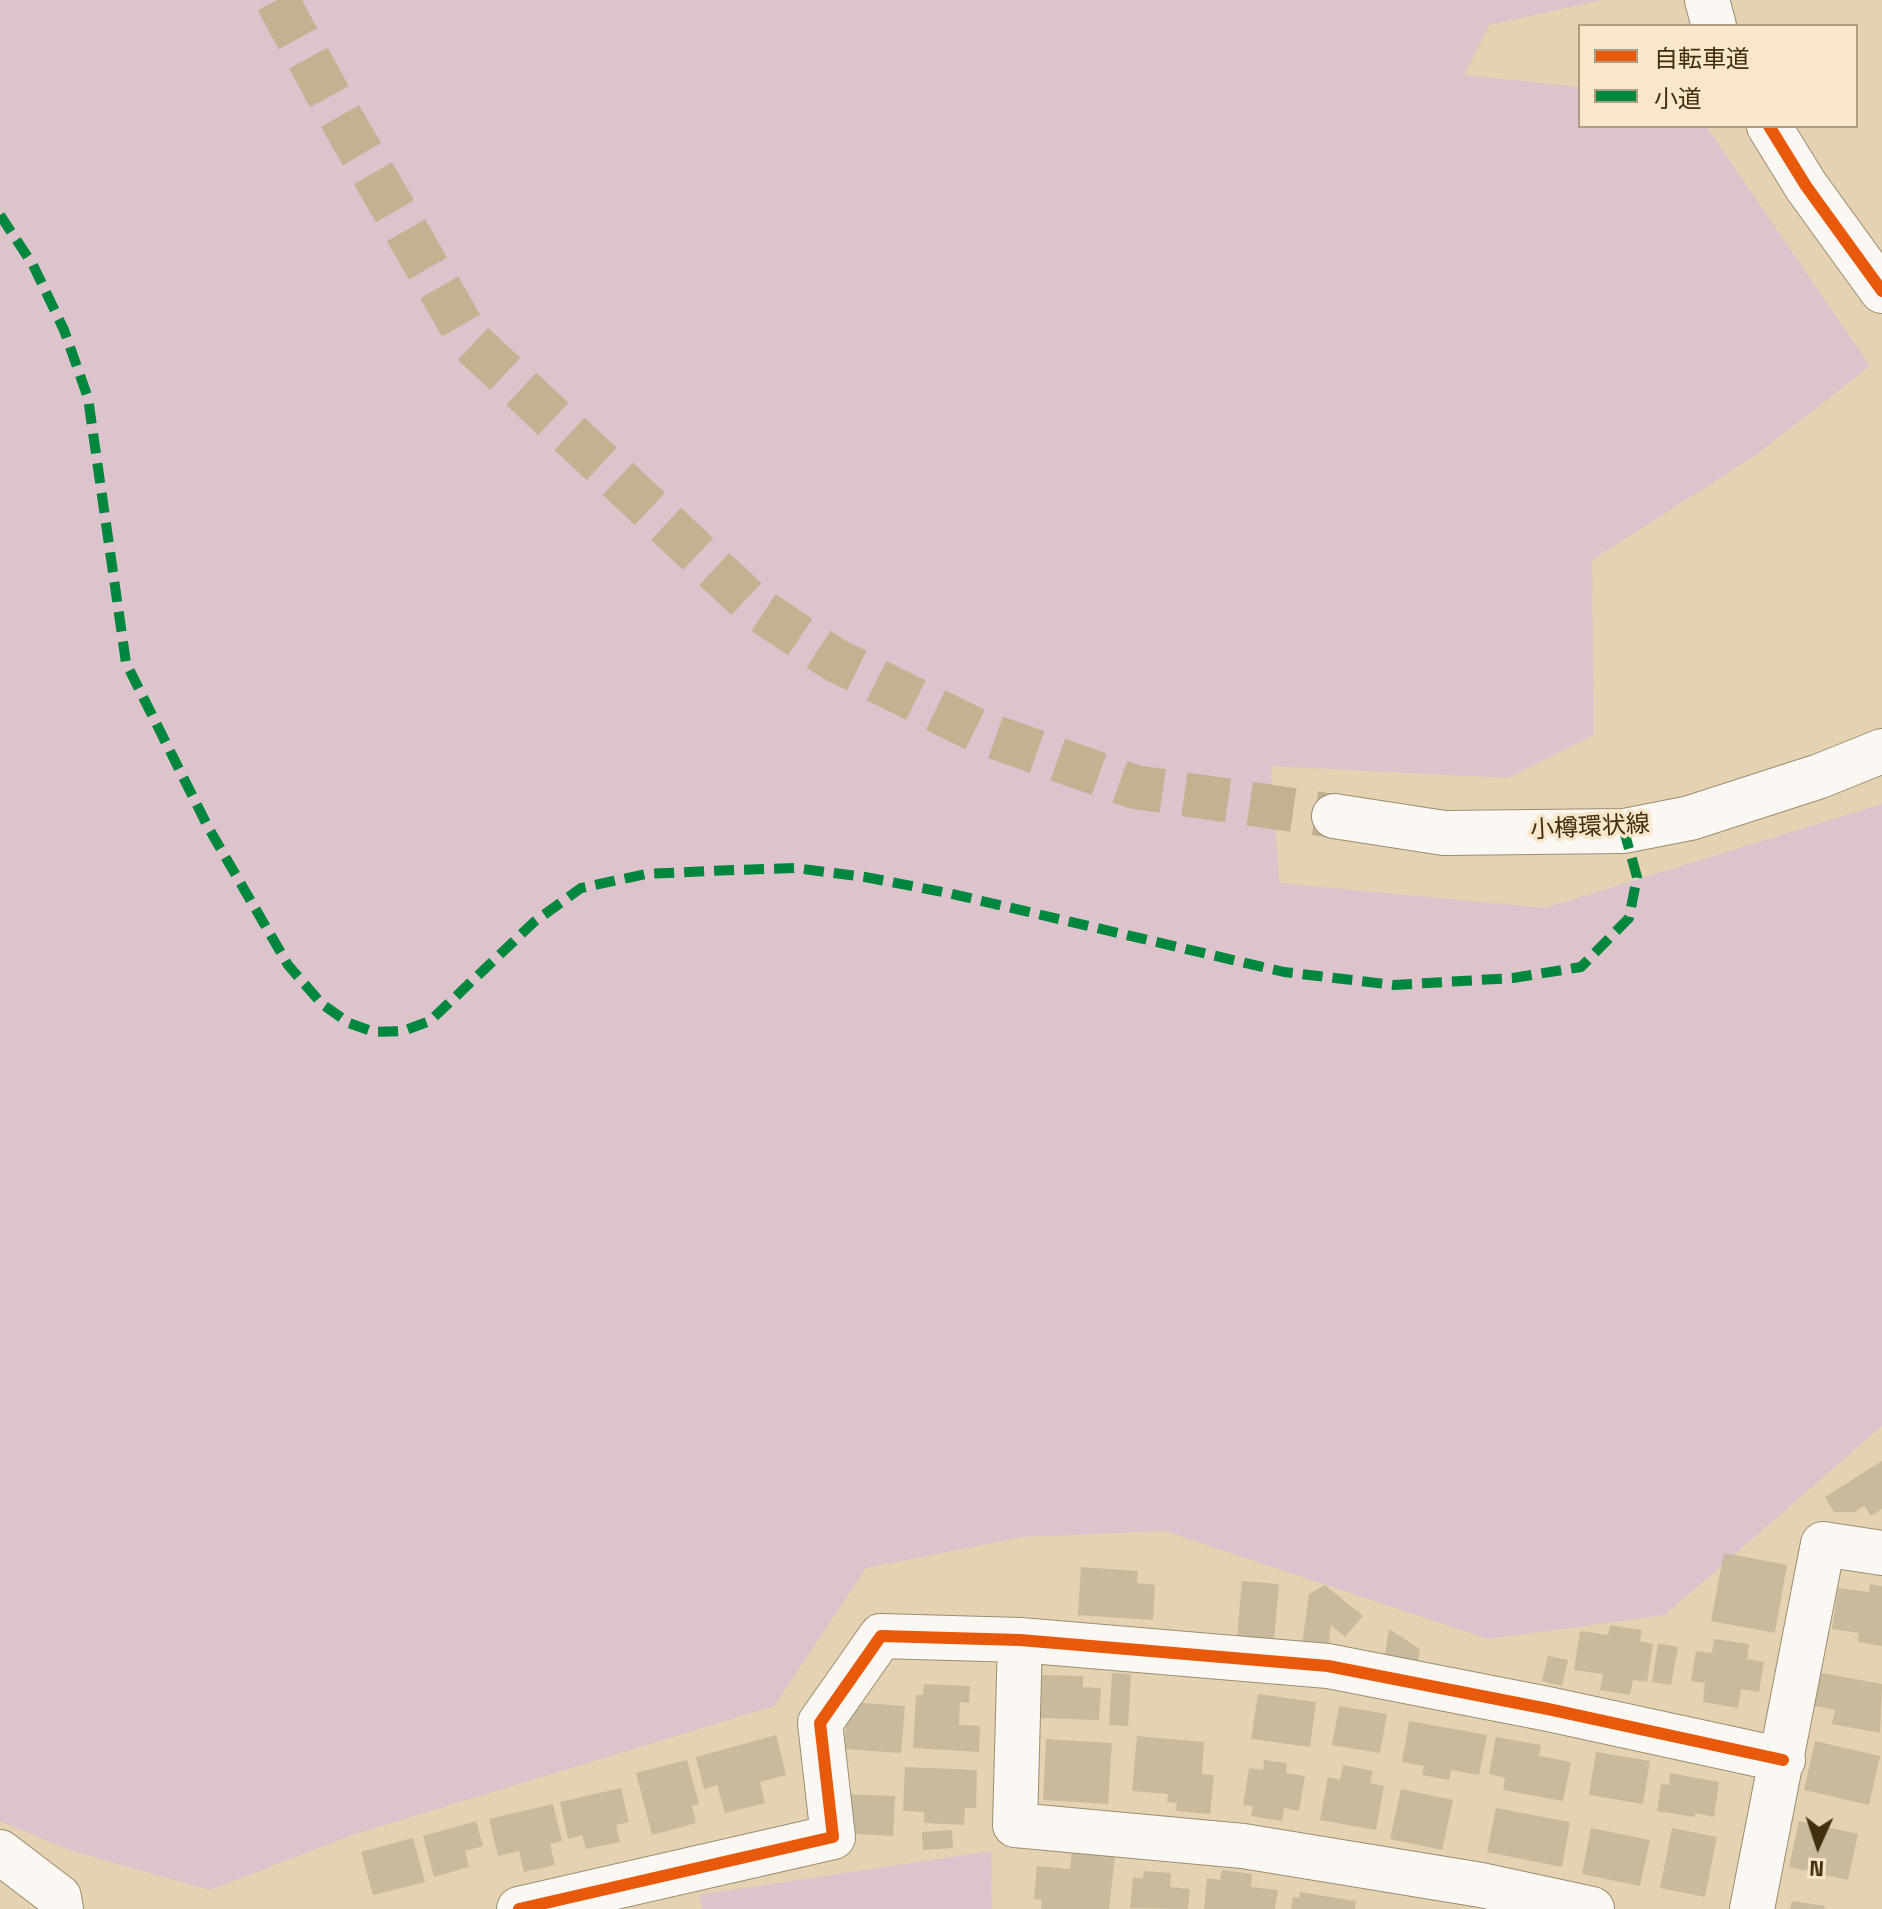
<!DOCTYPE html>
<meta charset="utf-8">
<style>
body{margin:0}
#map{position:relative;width:1882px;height:1909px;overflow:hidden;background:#e4d2b3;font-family:"Space Grotesk","Noto Sans JP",sans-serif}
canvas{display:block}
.legend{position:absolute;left:1578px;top:24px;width:280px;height:104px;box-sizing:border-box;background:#f8e7cb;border:2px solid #ae9d80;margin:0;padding:10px 14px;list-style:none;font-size:24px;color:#3f2e0f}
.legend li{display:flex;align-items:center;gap:16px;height:40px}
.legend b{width:40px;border:2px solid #ae9d80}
.north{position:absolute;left:1778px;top:1805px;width:80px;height:80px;-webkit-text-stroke:6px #f8e7cb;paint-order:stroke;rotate:183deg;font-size:22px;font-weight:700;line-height:32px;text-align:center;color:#3f2e0f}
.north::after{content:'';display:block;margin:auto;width:28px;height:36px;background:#3f2e0f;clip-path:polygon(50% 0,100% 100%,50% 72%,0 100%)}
</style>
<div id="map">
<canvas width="1882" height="1909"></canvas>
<ul class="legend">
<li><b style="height:10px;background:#e8590c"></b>自転車道</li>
<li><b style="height:10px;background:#00873e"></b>小道</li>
</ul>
<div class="north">N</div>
</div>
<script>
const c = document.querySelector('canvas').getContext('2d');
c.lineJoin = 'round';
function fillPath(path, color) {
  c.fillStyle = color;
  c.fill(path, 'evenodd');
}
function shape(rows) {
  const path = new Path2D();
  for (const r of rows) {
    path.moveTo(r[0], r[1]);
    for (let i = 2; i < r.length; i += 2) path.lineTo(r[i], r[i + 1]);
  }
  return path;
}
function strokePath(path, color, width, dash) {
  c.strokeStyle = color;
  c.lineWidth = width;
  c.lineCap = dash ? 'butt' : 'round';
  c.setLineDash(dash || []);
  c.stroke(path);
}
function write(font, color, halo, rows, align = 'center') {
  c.font = font + ' "Space Grotesk","Noto Sans JP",sans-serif';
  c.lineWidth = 7;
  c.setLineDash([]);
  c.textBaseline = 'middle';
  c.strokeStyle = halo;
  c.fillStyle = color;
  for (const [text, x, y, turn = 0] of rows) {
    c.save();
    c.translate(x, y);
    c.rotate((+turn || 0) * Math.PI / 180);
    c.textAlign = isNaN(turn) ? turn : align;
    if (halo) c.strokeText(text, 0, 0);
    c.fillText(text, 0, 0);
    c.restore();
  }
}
const green = shape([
 [0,0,1602,0,1489,25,1464,75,1580,87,1580,126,1706,126,1870,366,1756,455,1592,560,1594,735,1508,778,1271,766,1279,883,1545,908,1882,804,1882,1426,1665,1615,1488,1639,1165,1531,1022,1537,866,1568,774,1706,352,1835,210,1890,69,1850,0,1821],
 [991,1851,992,1909,702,1909,699,1895]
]);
const building = shape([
 [1882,1461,1882,1509,1871,1516,1864,1506,1855,1512,1834,1512,1825,1497],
 [1724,1553,1787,1565,1775,1633,1711,1621],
 [1081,1567,1138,1571,1137,1583,1155,1585,1153,1620,1078,1615],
 [1242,1581,1279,1584,1274,1640,1237,1637],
 [1870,1584,1882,1586,1882,1646,1858,1642,1859,1633,1832,1629,1838,1588,1869,1592],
 [1325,1585,1363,1616,1345,1637,1331,1625,1328,1648,1302,1645,1309,1594],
 [1610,1625,1642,1630,1640,1641,1653,1644,1647,1682,1633,1680,1630,1695,1600,1690,1603,1674,1574,1670,1580,1631,1608,1635],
 [1389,1629,1420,1649,1417,1666,1384,1660],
 [1714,1639,1749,1644,1747,1659,1764,1662,1759,1692,1741,1689,1738,1708,1703,1702,1705,1683,1691,1681,1696,1651,1712,1653],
 [1658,1643,1678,1647,1671,1685,1652,1682],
 [1548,1656,1568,1660,1562,1686,1542,1681],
 [1816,1672,1882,1684,1880,1733,1832,1724,1835,1710,1810,1705],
 [1112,1673,1131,1674,1128,1726,1109,1725],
 [1040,1675,1083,1676,1083,1687,1101,1688,1099,1720,1038,1718],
 [924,1684,970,1686,969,1703,960,1702,959,1725,980,1726,979,1752,913,1748,916,1695,923,1695],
 [1258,1694,1316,1702,1310,1747,1251,1739],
 [848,1702,905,1706,901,1753,844,1749],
 [1339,1706,1387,1714,1380,1753,1332,1745],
 [1409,1721,1487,1735,1479,1775,1451,1770,1449,1780,1422,1775,1424,1766,1402,1762],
 [776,1735,786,1775,760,1782,765,1803,725,1813,717,1785,704,1789,696,1757],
 [1137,1736,1204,1742,1202,1774,1214,1775,1210,1814,1176,1811,1177,1803,1167,1802,1168,1794,1132,1791],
 [1496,1737,1541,1745,1539,1756,1571,1762,1563,1801,1503,1790,1505,1778,1489,1774],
 [1046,1739,1112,1743,1108,1804,1043,1800],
 [1815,1741,1880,1756,1869,1805,1804,1790],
 [1596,1752,1650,1761,1643,1804,1589,1795],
 [687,1760,699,1804,692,1806,696,1823,652,1835,636,1773],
 [1264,1760,1287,1763,1286,1773,1305,1776,1299,1811,1284,1808,1282,1821,1251,1816,1253,1806,1243,1805,1249,1768,1263,1770],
 [1343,1765,1373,1771,1370,1783,1384,1786,1376,1830,1320,1820,1328,1777,1340,1780],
 [905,1767,977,1770,976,1808,965,1808,964,1825,924,1823,924,1812,903,1811],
 [1670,1773,1719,1782,1714,1817,1696,1813,1694,1817,1657,1811,1661,1784,1669,1785],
 [621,1788,629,1822,616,1825,620,1842,586,1849,582,1835,568,1839,560,1802],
 [1401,1789,1453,1800,1442,1850,1390,1839],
 [842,1794,895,1796,893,1836,840,1833],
 [553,1804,562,1841,550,1844,555,1865,524,1872,519,1851,498,1856,489,1819],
 [1496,1808,1570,1822,1562,1867,1487,1852],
 [476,1821,483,1846,465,1851,469,1867,434,1877,423,1836],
 [1799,1821,1858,1834,1848,1880,1789,1867],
 [1591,1828,1650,1840,1640,1886,1582,1874],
 [1672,1828,1717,1837,1705,1897,1660,1888],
 [952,1830,953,1848,923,1850,922,1832],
 [413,1838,425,1882,373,1895,361,1852],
 [1072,1852,1115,1856,1109,1909,1041,1909,1042,1900,1034,1899,1037,1866,1070,1869],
 [1222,1870,1252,1874,1251,1887,1278,1890,1275,1909,1204,1909,1207,1878,1220,1880],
 [1144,1871,1171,1873,1170,1887,1190,1889,1188,1909,1130,1908,1133,1877,1143,1879],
 [1300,1892,1356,1901,1355,1909,1291,1909,1293,1897,1299,1898],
 [1792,1901,1825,1906,1824,1909,1790,1909]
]);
const secondaryTunnel = shape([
 [277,0,337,111,470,341,755,607,835,660,978,731,1135,787,1334,816]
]);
const street = shape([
 [1707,0,1714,26],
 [1769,126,1806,186,1882,291],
 [1020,1640,1015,1825,1243,1846,1481,1885,1592,1909],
 [0,1852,59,1897,61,1909],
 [519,1909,833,1837,820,1723,881,1636,1020,1640,1328,1666,1548,1709,1783,1760],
 [1752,1909,1823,1544,1882,1553]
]);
const secondary = shape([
 [1334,816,1444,833,1624,831,1690,818,1820,776,1882,751]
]);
const quiet = shape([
 [0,215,33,265,64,330,88,398,126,663,208,827,288,965,322,1004,349,1023,374,1032,403,1031,430,1021,534,922,581,888,646,874,708,871,795,868,865,877,948,893,1284,972,1394,985,1513,978,1581,967,1629,918,1637,877,1624,831]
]);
const cycleway = shape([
 [1769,126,1806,186,1882,291],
 [519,1909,833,1837,820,1723,881,1636,1020,1640,1328,1666,1548,1709,1783,1760]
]);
const streetNames = [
 ["小樽環状線",1590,828,-3]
];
fillPath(green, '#ddc3cc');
fillPath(building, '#c9ba9e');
strokePath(secondaryTunnel, '#c3b192', 44, [44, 22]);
strokePath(street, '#9c8d6f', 46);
strokePath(secondary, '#9c8d6f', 46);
strokePath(street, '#fbf8f4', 44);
strokePath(secondary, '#fbf8f4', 44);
strokePath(quiet, '#00873e', 10, [20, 10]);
strokePath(cycleway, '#e8590c', 12);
write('24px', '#3f2e0f', '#f8e7cb', streetNames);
</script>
